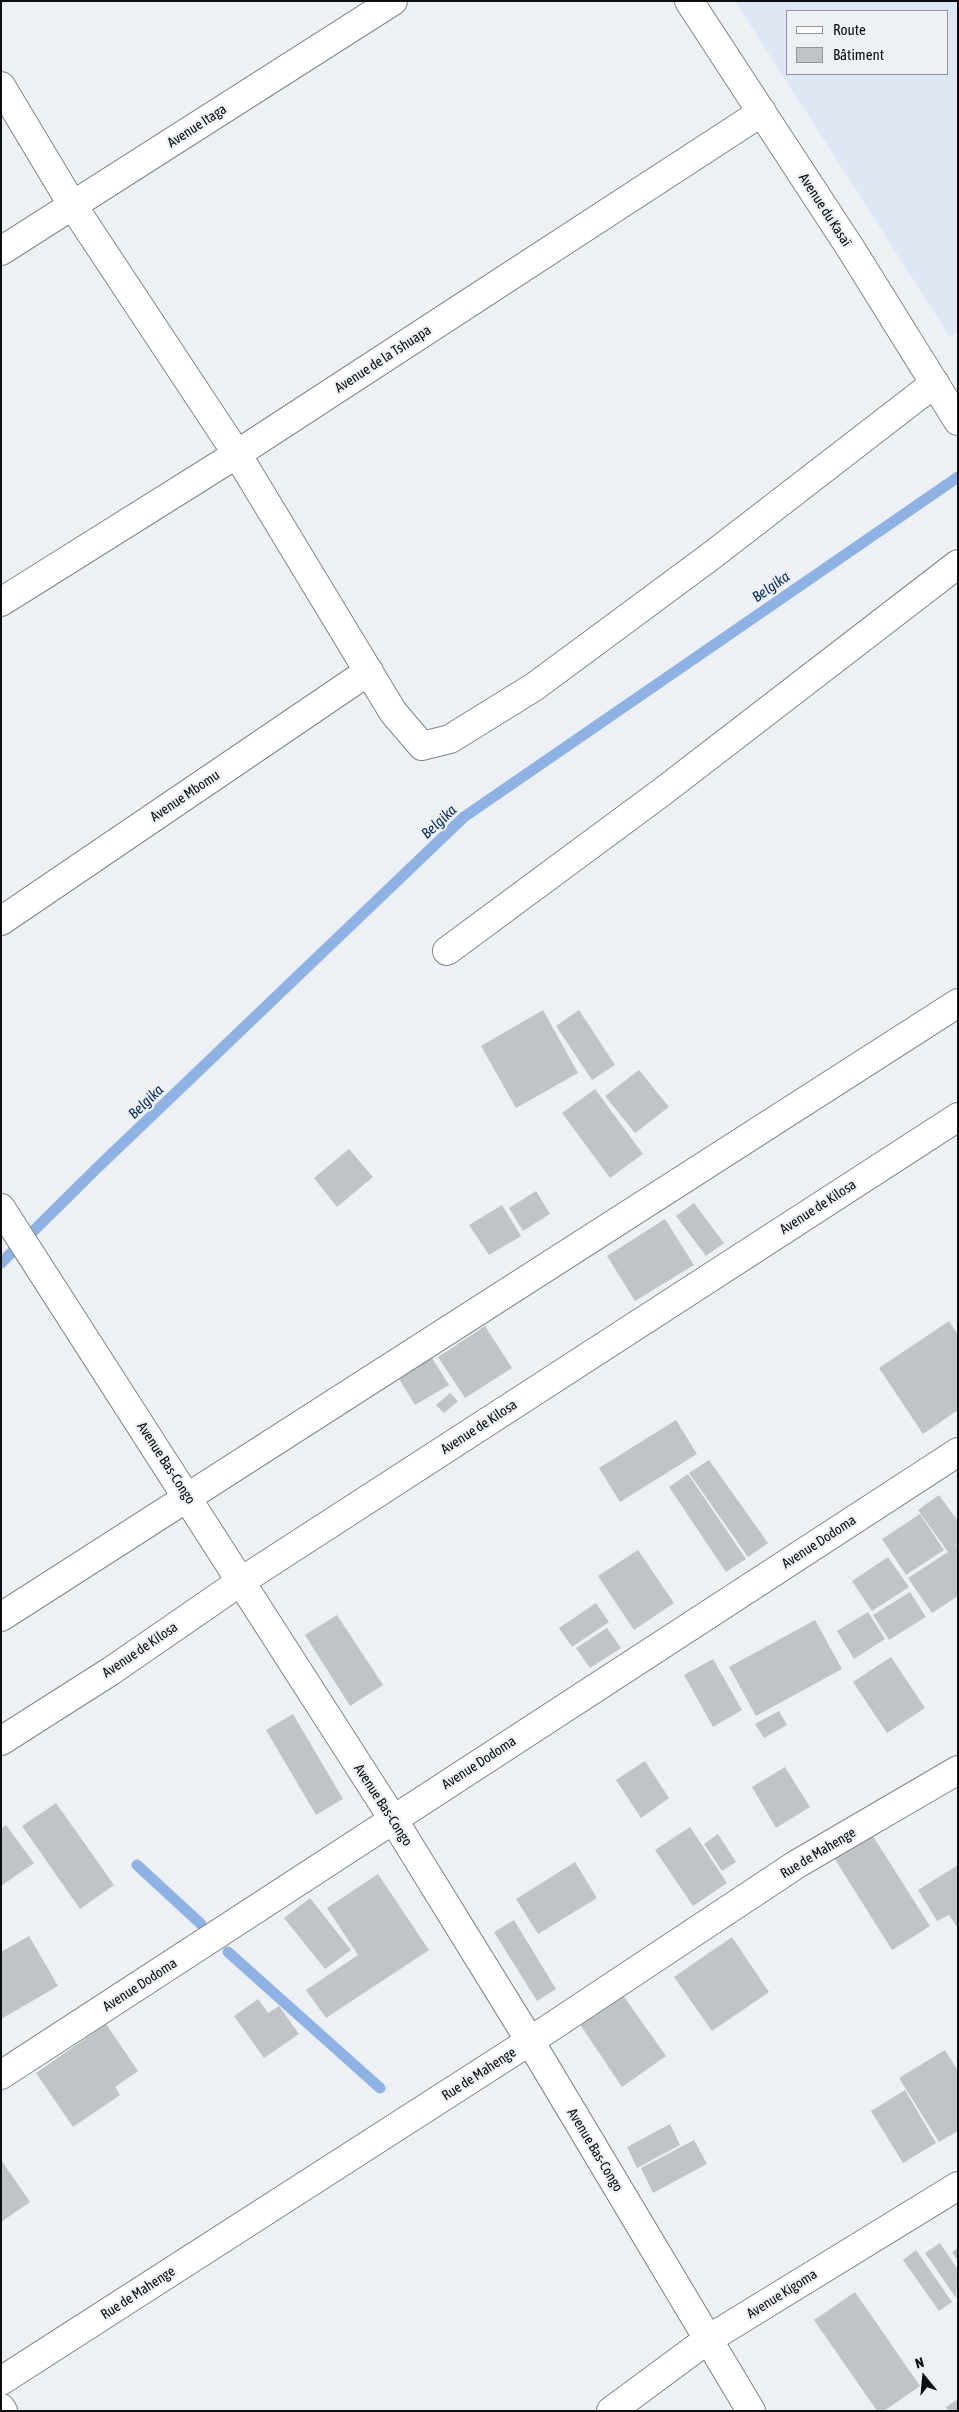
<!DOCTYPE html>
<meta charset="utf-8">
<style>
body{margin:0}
#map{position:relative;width:959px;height:2412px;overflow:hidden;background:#edf1f6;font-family:"Asap Condensed",sans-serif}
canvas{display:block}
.frame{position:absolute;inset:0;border:2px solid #0b0d0e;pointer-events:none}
.legend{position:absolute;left:786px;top:10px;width:162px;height:65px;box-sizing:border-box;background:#edf1f6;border:1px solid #939699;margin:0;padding:6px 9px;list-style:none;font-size:15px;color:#0b0d0e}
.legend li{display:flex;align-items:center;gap:10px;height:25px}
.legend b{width:25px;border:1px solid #939699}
.north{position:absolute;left:899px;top:2352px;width:50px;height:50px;-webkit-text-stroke:4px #edf1f6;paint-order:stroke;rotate:343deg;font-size:14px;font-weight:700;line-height:20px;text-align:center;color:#0b0d0e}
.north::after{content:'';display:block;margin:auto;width:18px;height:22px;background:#0b0d0e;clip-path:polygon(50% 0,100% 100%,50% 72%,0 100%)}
</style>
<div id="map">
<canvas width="959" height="2412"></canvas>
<div class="frame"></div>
<ul class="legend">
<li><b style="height:6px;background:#fff"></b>Route</li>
<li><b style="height:14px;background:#c0c4c9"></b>Bâtiment</li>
</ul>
<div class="north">N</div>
</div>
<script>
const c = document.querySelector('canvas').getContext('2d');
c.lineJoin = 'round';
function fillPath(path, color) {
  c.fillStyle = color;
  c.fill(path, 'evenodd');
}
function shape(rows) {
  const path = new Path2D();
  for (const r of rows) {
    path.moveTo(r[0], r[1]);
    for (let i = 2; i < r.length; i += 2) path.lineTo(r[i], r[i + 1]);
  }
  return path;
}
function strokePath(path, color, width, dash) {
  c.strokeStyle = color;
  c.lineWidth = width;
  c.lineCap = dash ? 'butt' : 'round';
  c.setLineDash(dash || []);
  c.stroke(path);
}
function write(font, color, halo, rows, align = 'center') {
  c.font = font + ' "Asap Condensed",sans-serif';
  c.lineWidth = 4.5;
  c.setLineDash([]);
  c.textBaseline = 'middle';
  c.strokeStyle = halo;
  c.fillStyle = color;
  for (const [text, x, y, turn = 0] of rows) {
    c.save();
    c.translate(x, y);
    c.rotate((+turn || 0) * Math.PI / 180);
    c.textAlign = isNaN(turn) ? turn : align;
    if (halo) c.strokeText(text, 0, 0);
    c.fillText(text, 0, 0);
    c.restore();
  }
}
const built = shape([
 [735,1,958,1,958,332,950,337],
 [788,11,948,11,948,74,788,74]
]);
const stream = shape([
 [1,1263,96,1169,464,817,958,477],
 [137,1865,201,1924],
 [228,1952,380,2088]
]);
const building = shape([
 [543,1010,578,1073,516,1108,481,1046],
 [579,1010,615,1065,592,1080,556,1026],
 [639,1070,669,1107,635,1133,605,1096],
 [595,1089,643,1154,610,1178,562,1113],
 [349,1149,373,1177,337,1207,314,1178],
 [536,1191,550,1214,523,1231,509,1208],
 [694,1203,724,1243,706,1256,676,1216],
 [502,1205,521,1236,489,1255,469,1225],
 [665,1219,694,1265,635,1301,607,1256],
 [949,1321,958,1335,958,1410,923,1434,879,1368],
 [485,1326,512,1368,465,1398,438,1357],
 [432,1358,449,1385,415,1405,399,1379],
 [450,1393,458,1401,444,1413,436,1405],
 [676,1420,697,1454,620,1502,599,1468],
 [709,1460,768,1543,748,1557,689,1473],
 [688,1474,746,1559,726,1572,669,1487],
 [939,1495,958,1521,958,1544,953,1547,958,1545,958,1596,932,1613,908,1578,948,1552,918,1510],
 [920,1514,944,1550,906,1575,882,1539],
 [638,1550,674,1603,634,1630,598,1576],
 [888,1557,909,1587,872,1611,852,1581],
 [910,1592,926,1617,889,1640,873,1615],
 [596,1603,609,1622,572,1647,559,1628],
 [868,1612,885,1639,854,1659,837,1631],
 [337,1615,383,1685,350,1706,305,1635],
 [815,1620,842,1669,756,1716,729,1667],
 [607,1628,621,1648,590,1668,576,1648],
 [891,1657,925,1708,887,1733,853,1682],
 [713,1659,742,1710,713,1727,684,1675],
 [779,1711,787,1725,764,1738,755,1724],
 [293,1714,343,1799,316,1815,266,1730],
 [645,1761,669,1798,641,1818,616,1780],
 [785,1767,810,1807,776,1828,752,1787],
 [56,1803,114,1885,80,1909,22,1826],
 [6,1825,34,1863,1,1886,1,1829],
 [690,1827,727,1883,693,1906,655,1850],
 [869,1830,930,1926,892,1950,831,1853],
 [718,1834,736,1862,722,1871,704,1844],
 [575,1862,597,1898,538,1934,516,1899],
 [958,1865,958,1925,956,1926,949,1915,937,1921,918,1890],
 [378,1874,429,1950,326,2018,306,1990,358,1955,327,1908],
 [310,1898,351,1950,325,1969,284,1918],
 [514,1920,556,1989,537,2001,494,1932],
 [29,1936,58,1986,1,2019,1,1952],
 [732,1937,769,1992,712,2031,674,1977],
 [620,1991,666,2056,622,2087,577,2020],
 [258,1999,268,2013,279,2006,299,2034,264,2058,234,2016],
 [106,2024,138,2071,115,2087,120,2095,73,2127,36,2073],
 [945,2050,958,2071,958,2131,939,2142,899,2078],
 [905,2090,936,2143,903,2163,871,2111],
 [670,2124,680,2145,637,2168,627,2147],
 [694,2140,707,2164,653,2193,641,2168],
 [1,2160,30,2202,1,2222],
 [940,2243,958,2270,956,2298,925,2253],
 [958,2248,958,2261,952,2252],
 [916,2250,952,2302,939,2311,903,2260],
 [855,2292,920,2386,884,2411,877,2411,814,2320],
 [958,2399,958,2411,948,2411,946,2407]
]);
const minor = shape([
 [689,1,851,249,958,421],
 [1,86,73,206,237,454,393,712,422,746,450,739,534,687,711,556,935,383],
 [1,251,393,1],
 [1,602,237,454,762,112],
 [1,921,369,671],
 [447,951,662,792,958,564],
 [1,1208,393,1819,530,2041,751,2411],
 [1,1617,958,1003],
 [1,1741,111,1671,240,1582,958,1117],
 [1,2075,958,1452],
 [1,2381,530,2041,797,1864,958,1770],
 [611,2411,707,2340,958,2186]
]);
const major = shape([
 [1,2408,3,2411]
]);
const streetNames = [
 ["Avenue Itaga",197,126,-33],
 ["Avenue du Kasaï",825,210,57],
 ["Avenue de la Tshuapa",383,359,-33],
 ["Avenue Mbomu",185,796,-34],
 ["Avenue de Kilosa",818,1207,-33],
 ["Avenue de Kilosa",479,1427,-33],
 ["Avenue Bas-Congo",166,1463,57],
 ["Avenue Dodoma",819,1542,-33],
 ["Avenue de Kilosa",140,1650,-34],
 ["Avenue Dodoma",479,1763,-33],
 ["Avenue Bas-Congo",383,1805,57],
 ["Rue de Mahenge",818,1853,-31],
 ["Avenue Dodoma",140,1985,-33],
 ["Rue de Mahenge",479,2074,-33],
 ["Avenue Bas-Congo",595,2150,59],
 ["Rue de Mahenge",138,2293,-33],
 ["Avenue Kigoma",782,2294,-32]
];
const waterNames = [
 ["Belgika",771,587,-35],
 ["Belgika",439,822,-43],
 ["Belgika",146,1102,-44]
];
fillPath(built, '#dee7f3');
strokePath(stream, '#8db2e3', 11);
fillPath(building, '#c0c4c9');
strokePath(minor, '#818489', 30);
strokePath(major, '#818489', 30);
strokePath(minor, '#fff', 28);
strokePath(major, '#fff', 28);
write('14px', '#0b0d0e', '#edf1f6', streetNames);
write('italic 15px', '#062c58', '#edf1f6', waterNames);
</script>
